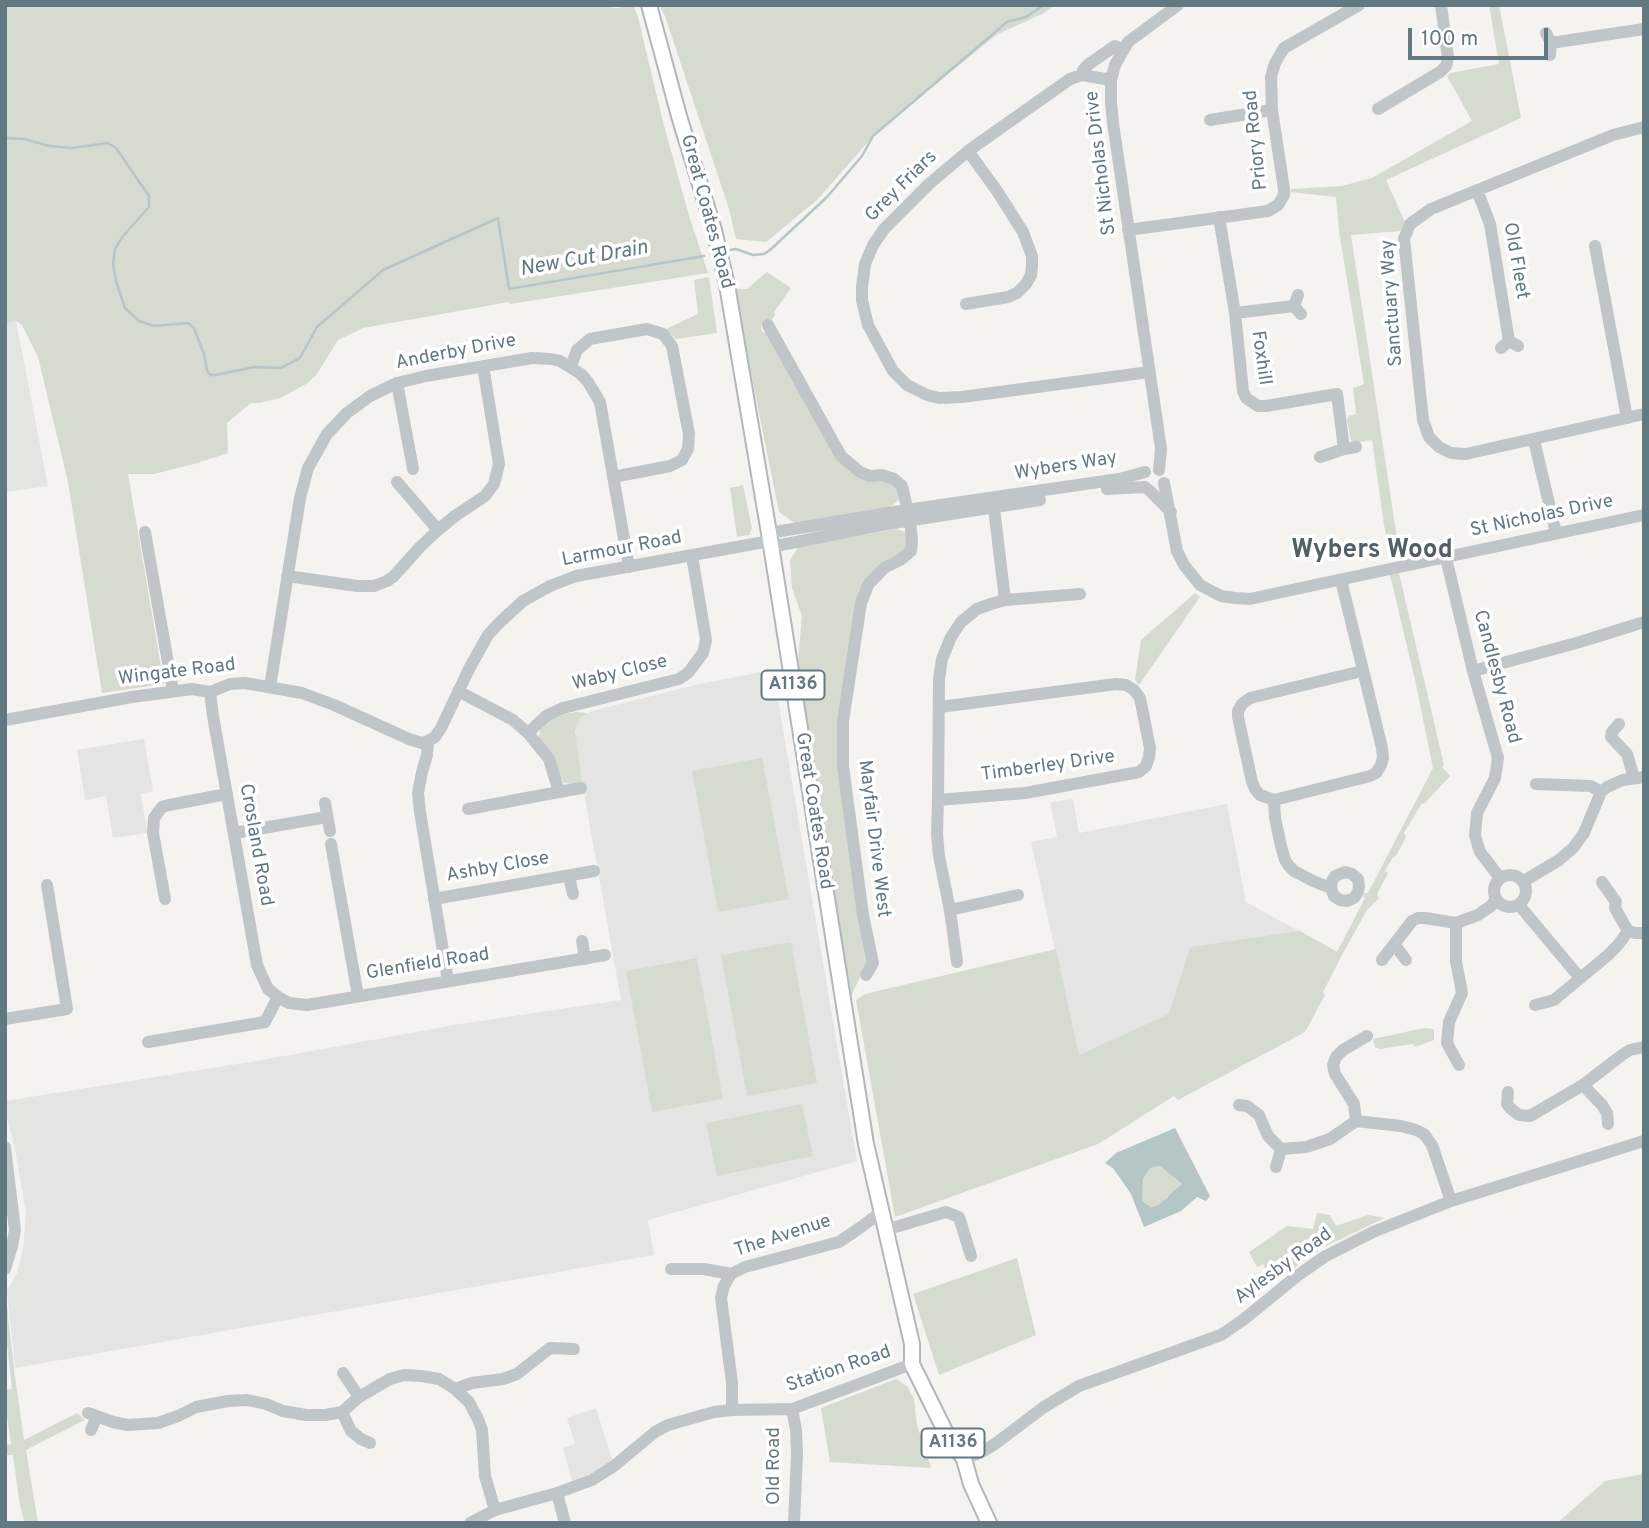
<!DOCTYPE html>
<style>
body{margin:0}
#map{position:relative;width:1649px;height:1528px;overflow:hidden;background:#f4f3ef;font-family:Overpass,sans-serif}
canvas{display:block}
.frame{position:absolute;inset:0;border:7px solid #617982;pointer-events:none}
.scale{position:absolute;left:1408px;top:28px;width:140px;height:32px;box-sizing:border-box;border:4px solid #617982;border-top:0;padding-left:9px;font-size:21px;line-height:24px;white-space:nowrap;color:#617982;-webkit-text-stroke:5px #fff;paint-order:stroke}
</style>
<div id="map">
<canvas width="1649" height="1528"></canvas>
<div class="frame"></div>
<div class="scale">100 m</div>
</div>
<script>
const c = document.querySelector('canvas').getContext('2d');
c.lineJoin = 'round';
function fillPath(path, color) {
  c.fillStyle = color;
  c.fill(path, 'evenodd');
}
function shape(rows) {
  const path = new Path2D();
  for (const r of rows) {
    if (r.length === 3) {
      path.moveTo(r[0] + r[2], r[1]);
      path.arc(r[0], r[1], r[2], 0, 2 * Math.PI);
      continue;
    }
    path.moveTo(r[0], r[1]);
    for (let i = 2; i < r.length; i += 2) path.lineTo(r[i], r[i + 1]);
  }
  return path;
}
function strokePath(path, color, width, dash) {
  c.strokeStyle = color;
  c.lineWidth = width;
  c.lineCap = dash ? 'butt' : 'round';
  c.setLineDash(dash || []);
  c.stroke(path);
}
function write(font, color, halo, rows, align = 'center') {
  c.font = font + ' Overpass,sans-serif';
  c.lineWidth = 7;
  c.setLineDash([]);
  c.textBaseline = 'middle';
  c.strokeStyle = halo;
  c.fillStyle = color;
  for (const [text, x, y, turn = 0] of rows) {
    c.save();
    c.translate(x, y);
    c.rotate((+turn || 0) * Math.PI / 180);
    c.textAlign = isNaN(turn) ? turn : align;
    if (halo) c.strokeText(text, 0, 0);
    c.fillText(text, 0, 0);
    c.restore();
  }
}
const built = shape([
 [16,321,48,486,5,492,5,323],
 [772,670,777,694,857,1161,648,1220,654,1255,15,1368,7,1290,17,1273,23,1249,26,1213,15,1149,5,1109,5,1101,262,1060,460,1024,621,1000,574,737,578,723,583,716,592,711,699,684],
 [144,739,153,791,141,794,147,833,113,838,106,796,85,800,77,750],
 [1073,799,1079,833,1227,804,1246,902,1337,952,1174,1095,1098,1144,1031,842,1057,837,1050,802],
 [596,1408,613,1463,572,1482,563,1448,575,1444,567,1418]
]);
const green = shape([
 [5,5,593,5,617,8,633,5,638,17,663,122,690,219,708,273,510,304,509,302,363,328,338,340,317,374,308,383,280,398,260,403,251,403,227,423,228,453,194,464,154,474,128,474,164,684,102,693,68,482,38,357,22,325,16,321,5,323],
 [659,5,1055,5,1042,14,996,35,876,133,817,200,766,242,736,239,729,209,665,16],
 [1489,5,1499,5,1521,118,1386,180,1405,222,1400,231,1351,235,1400,558,1391,560,1384,525,1372,440,1354,443,1351,440,1347,421,1348,416,1356,414,1353,388,1364,384,1339,231,1336,197,1290,192,1291,189,1342,186,1372,178,1472,121,1447,76,1450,73,1499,64],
 [767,272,791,288,774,312,775,315,769,324,761,326,762,332,771,333,842,463,896,482,901,497,893,505,888,508,796,524,779,512,734,289,747,289],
 [709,277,717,333,676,339,666,329,698,314,694,280],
 [743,485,752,528,749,535,737,537,730,488],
 [896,529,903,531,909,536,910,546,872,575,840,723,867,962,848,1003,798,660,802,616,792,588,790,560,799,546],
 [1399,573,1444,765,1442,767,1450,776,1424,804,1422,803,1404,833,1406,837,1397,854,1392,859,1385,871,1388,873,1377,894,1379,898,1367,910,1342,955,1323,992,1325,995,1305,1032,1178,1100,1174,1096,1098,1144,895,1217,856,1000,865,994,1056,949,1079,1055,1169,1014,1190,947,1300,931,1337,952,1365,898,1363,897,1365,893,1368,893,1433,768,1415,680,1390,575],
 [1195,593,1200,597,1139,685,1135,680,1141,640],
 [577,712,587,713,580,719,575,731,582,782,571,784,564,783,561,778,539,739,541,725,565,714],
 [762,758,789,899,718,912,692,771],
 [791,942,817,1083,747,1096,721,955],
 [697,958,723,1099,652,1112,626,971],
 [1424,1028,1434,1029,1434,1040,1415,1047,1413,1044,1380,1049,1375,1047,1373,1039],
 [802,1104,813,1156,717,1176,706,1123],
 [1160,1166,1182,1184,1173,1191,1167,1198,1158,1205,1151,1207,1142,1201,1143,1179,1150,1168],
 [1317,1213,1330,1215,1336,1226,1368,1215,1385,1218,1324,1247,1267,1287,1262,1276,1267,1271,1263,1264,1257,1267,1249,1252,1287,1226,1313,1229],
 [1017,1258,1036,1335,939,1375,913,1294],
 [5,1288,14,1369,24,1440,77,1413,85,1420,26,1450,38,1523,25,1523,20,1506,13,1455,5,1455,5,1445,11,1444,5,1402,5,1390,12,1389,5,1327],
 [896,1379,907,1386,914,1399,917,1425,931,1468,830,1462,821,1408],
 [1644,1474,1644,1523,1557,1523,1605,1481]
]);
const water = shape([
 [1175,1128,1210,1196,1206,1201,1197,1197,1181,1211,1144,1227,1131,1194,1113,1168,1105,1163,1116,1153],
 [1160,1166,1182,1184,1173,1191,1167,1198,1158,1205,1151,1207,1142,1201,1143,1179,1150,1168]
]);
const stream = shape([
 [5,138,24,139,50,146,71,148,108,143,116,148,149,196,149,207,123,236,115,249,113,264,116,281,125,308,139,321,154,326,188,323,194,328,204,354,207,370,210,375,215,375,255,367,281,368,300,358,317,327,383,270,498,218,509,289,704,256],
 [730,250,736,249,753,255,764,254,770,250,827,197,862,156,873,136,1007,22,1026,17,1044,5]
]);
const minor = shape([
 [1546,33,1551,43,1550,55],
 [1551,43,1644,29],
 [1082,75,1083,70,1089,64,1115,46,1123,50],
 [1111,80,1082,75,1070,79,968,151,929,184,884,229,873,245,865,264,862,287,862,300,868,325,893,371,907,385,927,395,939,398,962,397,1149,372],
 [1378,109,1440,72,1446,66,1448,58,1441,5],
 [1210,120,1272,110],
 [1644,127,1613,135,1431,209,1410,224,1404,239,1423,420,1429,437,1439,447,1451,453,1466,454,1644,414],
 [1477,190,1490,224,1509,341],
 [1219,217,1235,313,1243,391,1246,398,1258,406,1266,406,1337,394,1344,449],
 [1128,230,1268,211,1278,205,1284,195,1284,189,1272,110,1271,77,1275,63,1284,48,1359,5],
 [1595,246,1627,418],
 [1298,295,1294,306,1301,314],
 [966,304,1008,297,1017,293,1026,284,1031,275,1032,266,1032,256,1023,232,997,191,968,151],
 [1235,313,1294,306],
 [768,325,841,456,860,472,870,476,882,475,894,479,902,486,910,520,912,540,911,551,900,560,884,568,868,585,861,603,843,721,843,766,863,915,873,963,866,975],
 [1501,348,1509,341,1518,346],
 [571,366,577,350,590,339,647,329,663,334,672,346,689,434,688,449,682,460,670,466,613,477],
 [397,383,413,469],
 [1534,440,1556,533],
 [1320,457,1344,449,1356,447],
 [1159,470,1161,449,1113,123,1111,102,1111,80,1115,65,1128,42,1178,5],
 [397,482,438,530],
 [1164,483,1177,551,1184,565,1200,585,1221,596,1235,598,1250,599,1296,589,1644,515],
 [1107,489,1145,487],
 [1149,490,1171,512],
 [993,500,1005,600],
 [145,532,173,691],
 [769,533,907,510,1119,479,1145,472],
 [771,547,881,525,1040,500],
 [1446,558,1473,671,1498,758,1495,778,1477,813,1475,836,1480,852,1500,878],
 [287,576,357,586,374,586,387,581,394,576,420,547,438,530,455,516,485,496,494,484,499,464,483,366],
 [1473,671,1580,642,1644,622],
 [270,687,300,498,308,468,327,434,347,413,370,396,397,383,426,376,532,358,551,359,560,361,581,374,588,382,600,402,629,567],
 [458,691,513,720,528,733,549,759,559,792,468,809],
 [210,692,213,716,257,965,268,989,278,997,289,1003,307,1005,605,955],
 [940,707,1116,684,1126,685,1134,690,1140,698,1150,748,1149,757,1146,766,1139,772,1025,793,938,800,939,679,942,659,951,637,961,622,977,609,991,604,1005,600,1080,594],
 [5,720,132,697,192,689,210,692,230,684,245,683,302,693,334,705,409,739,422,743,428,741],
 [1619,724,1612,732,1611,737,1627,754,1634,778],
 [528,733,546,716,563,708,679,679,688,673,703,653,706,640,692,556],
 [1536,784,1591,786,1601,792],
 [559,792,581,788],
 [938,800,937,834,939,856,950,910,957,962],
 [1274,800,1370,776,1376,773,1381,765,1383,758,1382,748,1341,580],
 [325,803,330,831],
 [234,833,327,817],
 [331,844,358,996],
 [1510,891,16],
 [569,876,573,894],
 [1524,881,1559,860,1573,848,1584,833,1601,792,1607,787,1623,780,1644,777],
 [1331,888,1332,881,1335,876,1345,872,1352,874,1358,879,1359,886,1358,892,1354,898,1347,901,1340,900,1334,896,1331,888,1313,881,1294,871,1289,866,1285,860,1281,846,1275,818,1274,800,1260,795,1255,789,1252,782,1238,717,1238,711,1242,704,1250,698,1362,671],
 [165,899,153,833,154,818,162,807,169,805,227,794],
 [434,899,594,871],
 [1519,905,1580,978],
 [950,910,1018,895],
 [1456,923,1478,915,1491,906,1496,899],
 [1628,931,1635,933,1642,933],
 [582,941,585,959],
 [1394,944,1406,960],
 [1382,960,1412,921,1418,918,1425,918,1456,923,1456,961,1462,993,1449,1022,1447,1043,1459,1065],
 [448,981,420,812,418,793,422,772,427,755,428,741,435,737,441,728,470,667,488,635,500,622,523,601,550,586,576,576,770,541],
 [1535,1005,1554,1000,1607,956,1618,945,1626,934,1628,931,1615,908,1616,902,1602,882],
 [5,1019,67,1009,47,885],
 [148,1042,265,1022,278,997],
 [1583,1085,1602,1105,1607,1113,1608,1124],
 [1508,1092,1507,1104,1510,1108,1519,1115,1530,1116,1583,1085,1622,1055,1630,1050,1644,1047],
 [1239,1105,1247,1106,1259,1115,1268,1136,1281,1149,1306,1147,1330,1139,1356,1121,1401,1126,1416,1130,1424,1134,1432,1145,1451,1201],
 [1356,1121,1354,1104,1335,1074,1333,1065,1336,1057,1343,1050,1367,1036],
 [5,1147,15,1230,12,1246,5,1269],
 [1276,1167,1281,1149],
 [885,1230,946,1212,959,1217,971,1256],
 [671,1269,704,1269,731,1274],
 [343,1373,359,1397],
 [455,1389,472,1383,503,1379,517,1374,550,1348,574,1349],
 [792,1409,796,1430,797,1454,794,1523],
 [732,1410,732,1383,721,1298,724,1286,731,1274,745,1267,839,1242,861,1227,881,1212],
 [342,1412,351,1431,361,1439,370,1443],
 [88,1413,113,1422,128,1425,158,1423,178,1416,196,1407,228,1401,247,1400,266,1404,283,1411,306,1415,325,1415,342,1412,359,1397,390,1379,404,1375,422,1376,439,1379,455,1389,469,1402,478,1419,482,1430,485,1476,495,1510],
 [91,1430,97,1416],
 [964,1459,980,1453,995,1444,1044,1407,1079,1386,1221,1335,1243,1320,1297,1276,1324,1257,1373,1232,1451,1201,1644,1141],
 [557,1493,565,1523],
 [470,1523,495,1510,557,1493,592,1480,614,1466,655,1432,668,1425,714,1412,732,1410,792,1409,912,1364]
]);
const major = shape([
 [649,5,679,116,714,230,727,285,769,533,866,1144,912,1344,912,1364,948,1437,964,1459,971,1484,989,1523]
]);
const shields = [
 [793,685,63],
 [953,1443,63]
];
const shieldNames = [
 ["A1136",793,685],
 ["A1136",953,1443]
];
const streetNames = [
 ["Priory Road",1257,140,-96],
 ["St Nicholas Drive",1102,163,-97],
 ["Grey Friars",902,187,-45],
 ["Great Coates Road",706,212,75],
 ["Old Fleet",1515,261,80],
 ["Sanctuary Way",1393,303,-94],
 ["Anderby Drive",456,353,-11],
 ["Foxhill",1260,358,82],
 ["Wybers Way",1066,467,-9],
 ["St Nicholas Drive",1542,517,-12],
 ["Larmour Road",622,550,-11],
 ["Wingate Road",177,673,-7],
 ["Waby Close",620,674,-14],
 ["Candlesby Road",1496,677,75],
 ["Timberley Drive",1048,767,-8],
 ["Great Coates Road",813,811,81],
 ["Mayfair Drive West",873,839,83],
 ["Crosland Road",255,845,80],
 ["Ashby Close",498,868,-10],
 ["Glenfield Road",428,965,-9],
 ["The Avenue",783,1237,-18],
 ["Aylesby Road",1284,1267,-36],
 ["Station Road",839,1370,-19],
 ["Old Road",775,1466,-90]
];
const waterNames = [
 ["New Cut Drain",584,260,-10]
];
const districtNames = [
 ["Wybers Wood",1372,552]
];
fillPath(built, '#e4e5e3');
fillPath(green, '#d6dbd0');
fillPath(water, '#b5c6c7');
strokePath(stream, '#b5c6c7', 2.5);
strokePath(major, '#b1b7ba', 18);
strokePath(minor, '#c0c5c7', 12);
strokePath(major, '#fff', 14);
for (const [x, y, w] of shields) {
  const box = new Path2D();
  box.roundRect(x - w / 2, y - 14.5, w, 29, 5);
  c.fillStyle = '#fff';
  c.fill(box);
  strokePath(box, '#617982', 2);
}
write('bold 18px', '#617982', null, shieldNames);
write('19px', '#617982', '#fff', streetNames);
write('italic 21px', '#5d7c7f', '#fff', waterNames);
write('bold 26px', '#4f6066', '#fff', districtNames);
</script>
